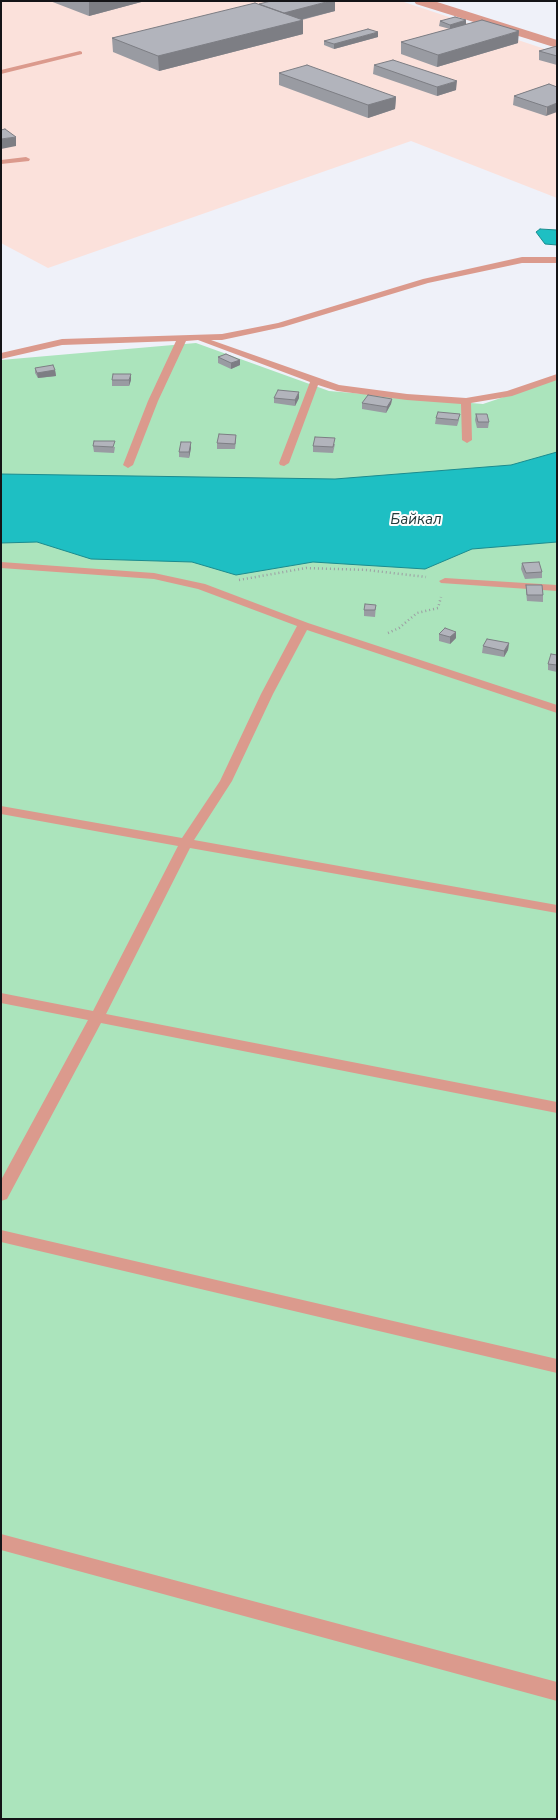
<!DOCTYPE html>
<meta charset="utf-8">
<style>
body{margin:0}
#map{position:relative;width:558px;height:1820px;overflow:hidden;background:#eff1f9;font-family:"Nunito Sans",sans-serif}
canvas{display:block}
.frame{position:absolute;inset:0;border:2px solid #141417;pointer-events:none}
</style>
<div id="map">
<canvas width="558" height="1820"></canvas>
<div class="frame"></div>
</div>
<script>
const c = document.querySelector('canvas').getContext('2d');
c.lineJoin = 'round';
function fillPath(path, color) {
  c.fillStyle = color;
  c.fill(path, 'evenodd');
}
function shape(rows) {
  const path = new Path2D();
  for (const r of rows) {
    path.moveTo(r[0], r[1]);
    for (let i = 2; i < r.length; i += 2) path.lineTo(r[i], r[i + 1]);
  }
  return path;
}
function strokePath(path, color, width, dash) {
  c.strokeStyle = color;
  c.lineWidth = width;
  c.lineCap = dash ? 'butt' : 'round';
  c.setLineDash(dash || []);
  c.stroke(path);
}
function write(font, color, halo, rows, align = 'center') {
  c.font = font + ' "Nunito Sans",sans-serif';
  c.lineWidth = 4;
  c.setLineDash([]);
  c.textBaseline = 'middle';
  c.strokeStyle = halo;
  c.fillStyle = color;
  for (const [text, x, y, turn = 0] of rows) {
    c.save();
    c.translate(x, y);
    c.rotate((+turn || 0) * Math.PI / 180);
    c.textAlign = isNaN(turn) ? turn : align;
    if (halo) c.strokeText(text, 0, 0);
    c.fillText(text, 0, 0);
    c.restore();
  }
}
const industrial = shape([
 [1,1,401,1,557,53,557,198,411,141,48,268,1,243]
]);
const green = shape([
 [196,343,329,391,483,404,557,379,557,1819,1,1819,1,360]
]);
const water = shape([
 [540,229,557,230,557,245,545,244,536,232,540,229],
 [557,452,557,542,472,549,425,569,313,562,236,575,192,562,91,559,37,542,1,543,1,474,335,479,511,465,557,452]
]);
const path = shape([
 [239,580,306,568,367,570,426,577],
 [388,633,399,628,417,613,438,608,441,597]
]);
const lane = shape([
 [80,51,82,52,82,54,1,74,1,70,80,51],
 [26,157,30,159,29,161,1,164,1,160,26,157],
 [522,257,557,257,557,263,522,263,428,283,283,327,222,340,211,340,339,385,407,394,466,398,507,391,557,374,557,380,512,396,471,403,472,440,467,443,462,440,461,404,407,400,337,391,318,385,289,463,284,466,280,465,279,463,310,382,198,340,186,341,158,401,133,465,128,468,123,465,148,401,176,341,62,345,1,359,1,353,62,339,222,334,278,323,423,279,522,257],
 [1,562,154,573,205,584,308,623,557,705,557,713,307,630,273,694,232,781,194,840,557,905,557,913,190,848,106,1014,557,1102,557,1113,101,1023,7,1199,1,1201,1,1180,88,1020,1,1003,1,993,93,1011,178,846,1,814,1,806,182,838,220,781,261,694,297,626,198,589,154,579,1,568,1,562],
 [445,578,557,585,557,591,441,583,439,581,445,578],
 [1,1230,557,1359,557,1373,1,1242,1,1230],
 [1,1534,557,1682,557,1701,1,1550,1,1534]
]);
const street = shape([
 [414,1,434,1,557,40,557,48,416,4,414,1]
]);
const wall = shape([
 [50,1,145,1,89,16],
 [259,4,335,11,302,20,303,34,159,71,113,52,112,38],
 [440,21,466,24,518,43,437,67,401,54,401,42,450,29,439,26],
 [378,37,334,49,324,45,324,41],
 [557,46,557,65,539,60,539,51],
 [374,65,456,90,437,96,373,74],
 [279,73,396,97,395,109,368,118,279,85],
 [549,84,546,116,513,105,514,96],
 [218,357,240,360,240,365,231,369,218,363],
 [35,368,55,370,56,376,38,378,35,373],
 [112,380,131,380,129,386,112,386],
 [274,398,299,398,295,406,274,403],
 [392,399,391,404,386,413,362,409,362,403],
 [476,414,489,422,488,428,477,428,475,420],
 [436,418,459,420,457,426,435,424],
 [236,435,236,441,235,449,217,449,217,443],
 [335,444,333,453,313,452,313,446],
 [93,446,115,447,114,453,94,452],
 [191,448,189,458,179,457,179,452],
 [522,563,542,572,542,578,525,579,521,569],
 [526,585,543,595,543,602,527,601,526,591],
 [376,605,375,617,364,616,364,610],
 [456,632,456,638,450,644,439,641,439,634],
 [509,643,508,650,504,657,482,653,483,646],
 [557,655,557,672,548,670,548,664]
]);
const shadedWall = shape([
 [91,1,145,1,89,16,89,2],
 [330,1,335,1,335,11,279,25,279,14],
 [303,20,303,34,159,71,158,56],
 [466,20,466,25,450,29,450,25],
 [519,31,518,43,437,67,438,55],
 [378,32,378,37,334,49,334,44],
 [457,81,456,90,437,96,437,87],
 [396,97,395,109,368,118,368,105],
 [557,103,557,112,546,116,547,107],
 [16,137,16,146,1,149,1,139],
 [240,360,240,365,231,369,231,363],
 [55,370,56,376,38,378,37,373],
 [131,374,131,380,129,386,129,380],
 [299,392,299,398,295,406,295,400],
 [392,399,391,404,386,413,387,407],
 [191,442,191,448,189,458,189,452],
 [456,632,456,638,450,644,450,637],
 [509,643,508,650,504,657,504,651]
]);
const building = shape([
 [271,1,330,1,284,13,259,4,271,1],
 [255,3,303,20,158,56,112,38,255,3],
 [455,17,466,20,450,25,440,21,455,17],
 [482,20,519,31,438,55,401,42,482,20],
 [368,29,378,32,334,44,324,41,368,29],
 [557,46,557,56,539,51,557,46],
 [393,60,457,81,437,87,374,65,393,60],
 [307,65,396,97,368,105,279,73,307,65],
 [549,84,557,87,557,103,547,107,514,96,549,84],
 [5,129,16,137,1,139,1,130,5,129],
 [226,354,240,360,231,363,218,357,226,354],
 [53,365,55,370,37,373,35,368,53,365],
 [113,374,131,374,129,380,112,380,113,374],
 [278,390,299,392,295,400,274,398,278,390],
 [368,395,392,399,387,407,362,403,368,395],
 [438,412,460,414,458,420,436,418,438,412],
 [476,414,487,414,489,422,478,422,476,414],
 [219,434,236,435,235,444,217,443,219,434],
 [315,437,335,438,333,447,313,446,315,437],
 [94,441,115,441,113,447,93,446,94,441],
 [181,442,191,442,189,452,179,452,181,442],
 [539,562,542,572,526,573,522,563,539,562],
 [526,585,542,585,543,595,527,595,526,585],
 [365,604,376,605,375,610,364,610,365,604],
 [445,628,456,632,450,637,439,634,445,628],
 [487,639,509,643,504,651,483,646,487,639],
 [551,654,557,655,557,665,548,664,551,654]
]);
const farWaternames = [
 ["Байкал",416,520]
];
fillPath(industrial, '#fbe1db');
fillPath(green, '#abe4bc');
fillPath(water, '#1ebfc3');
strokePath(water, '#1b8c8f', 1);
strokePath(path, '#9c9da3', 2.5, [1, 3]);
fillPath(lane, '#db9a8d');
fillPath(street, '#db9a8d');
fillPath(wall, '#999ba2');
fillPath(shadedWall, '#7d7e84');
fillPath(building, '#b2b4bc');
strokePath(building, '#7d7e84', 1);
write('italic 15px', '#243c3d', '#fefefe', farWaternames);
</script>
